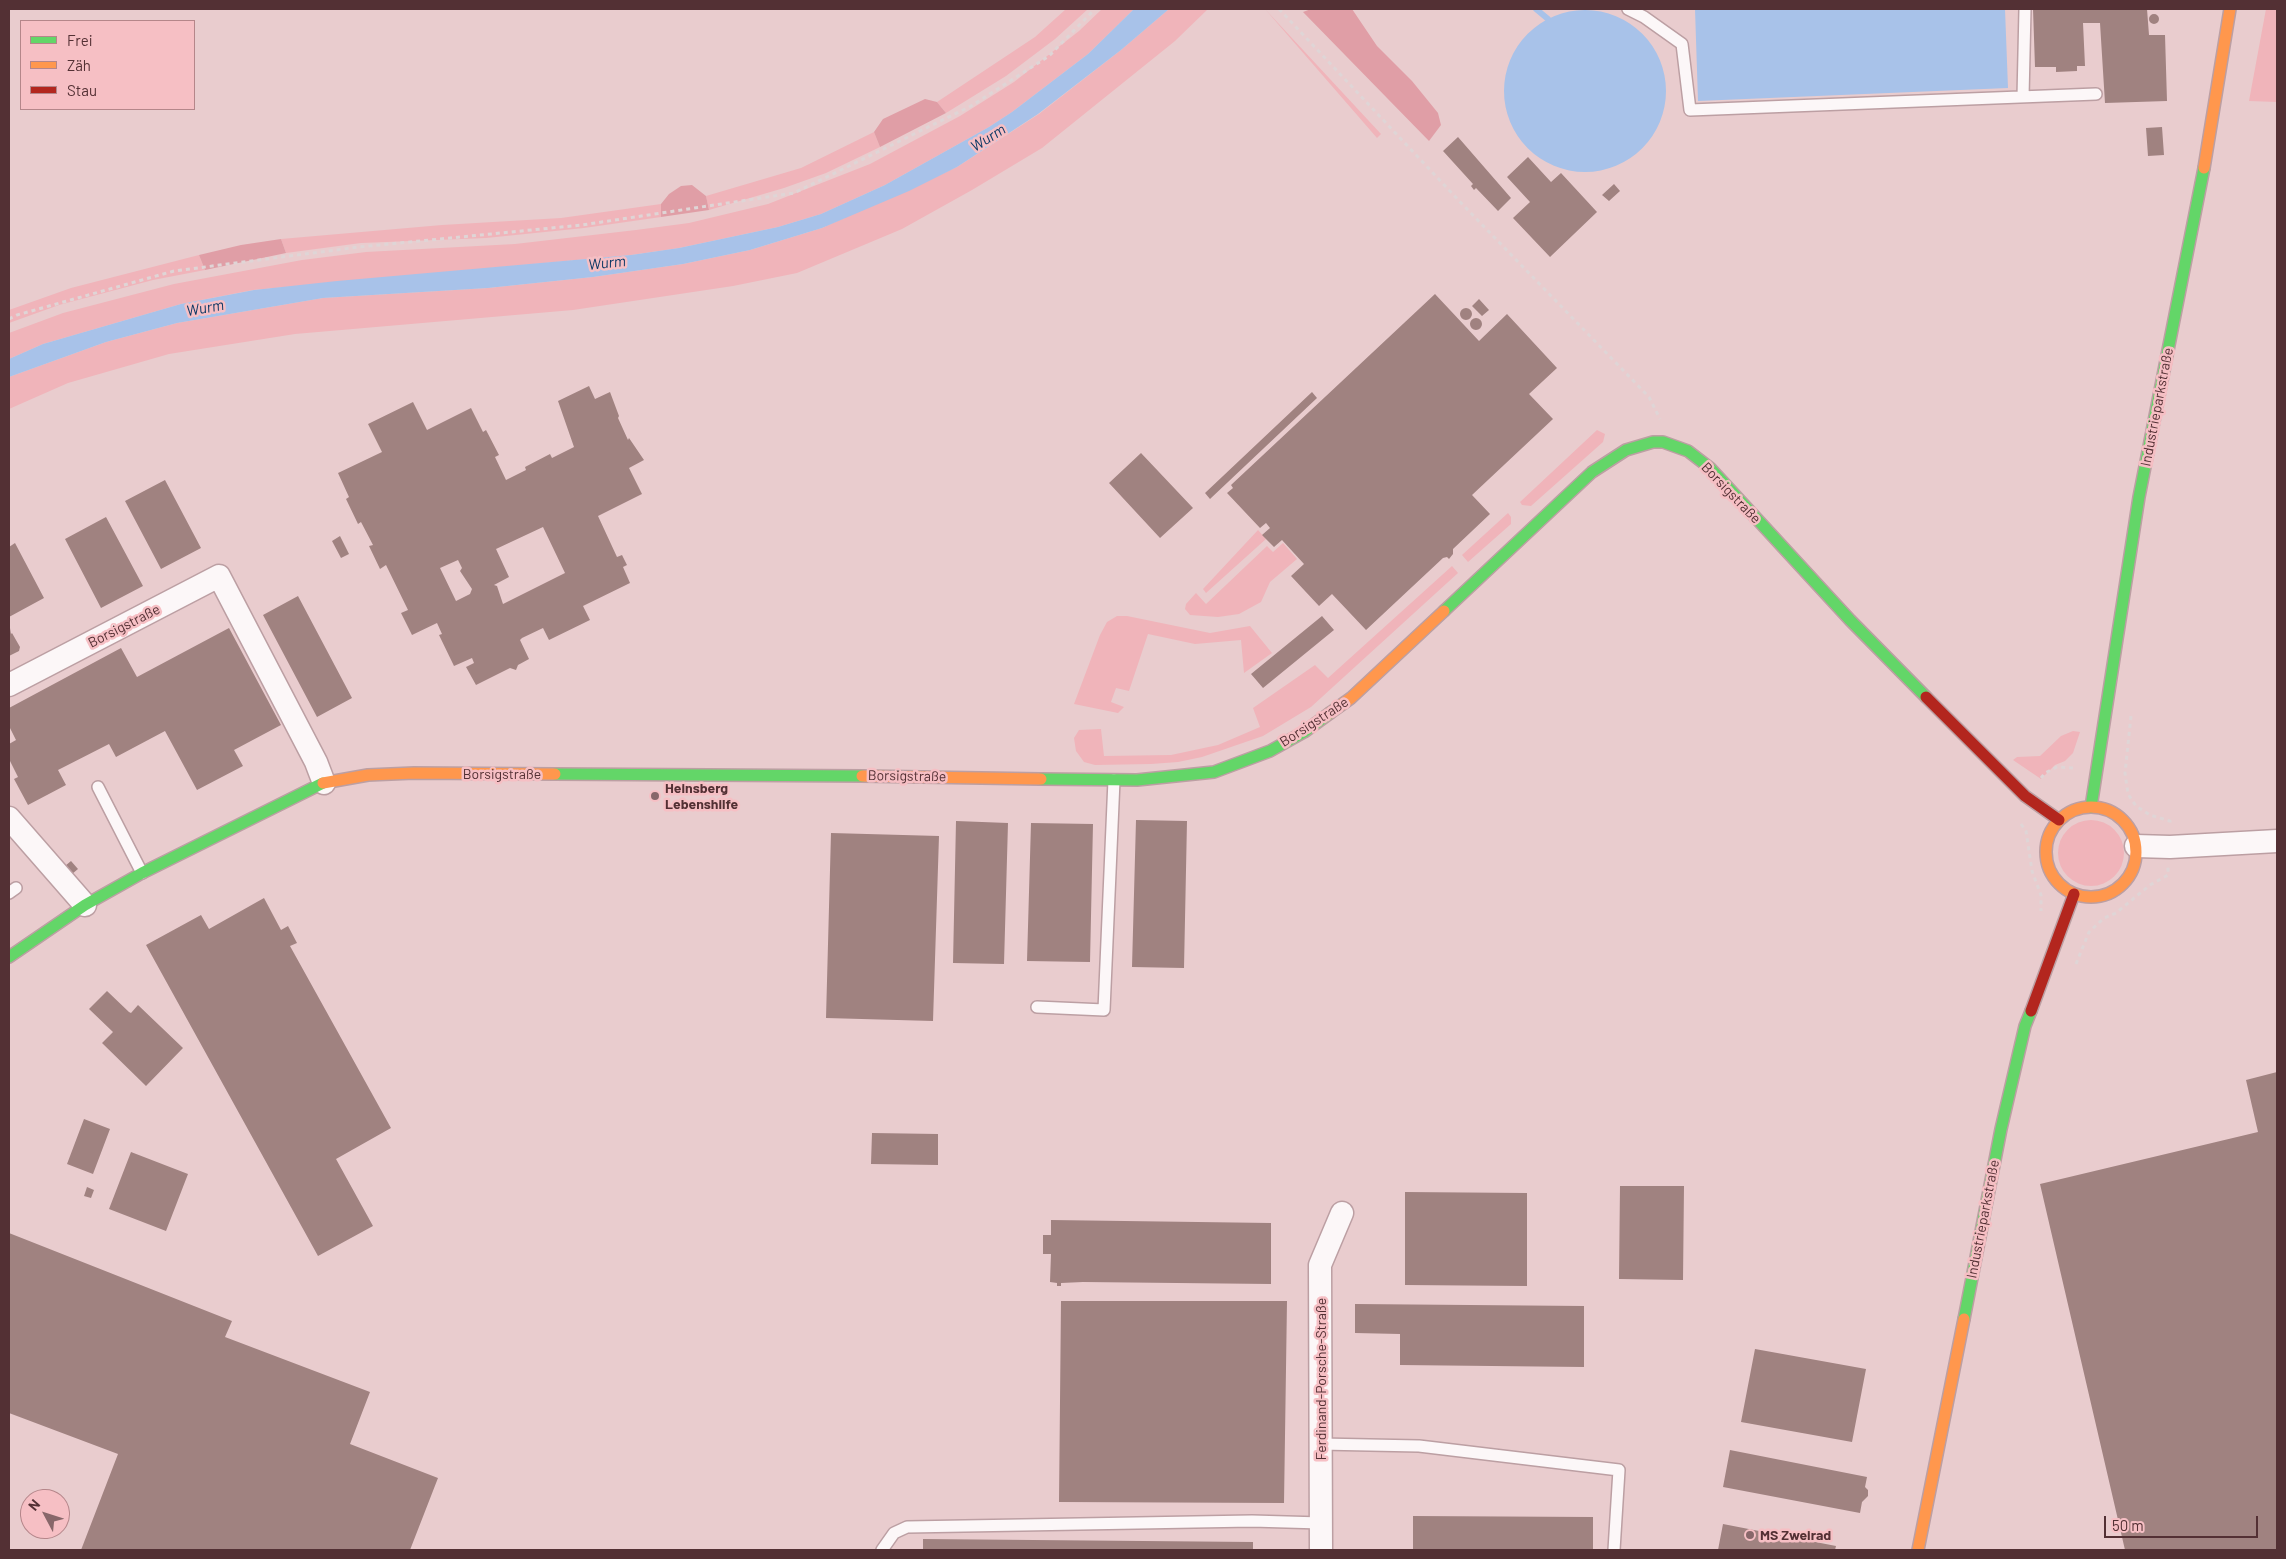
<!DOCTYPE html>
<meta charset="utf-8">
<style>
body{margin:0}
#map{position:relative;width:2286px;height:1559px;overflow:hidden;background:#e9ccce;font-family:Barlow,sans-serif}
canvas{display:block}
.frame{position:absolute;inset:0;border:10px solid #533034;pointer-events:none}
.legend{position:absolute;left:20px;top:20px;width:175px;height:90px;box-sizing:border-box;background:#f6bfc4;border:1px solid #b5868a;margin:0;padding:6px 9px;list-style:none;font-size:15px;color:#533034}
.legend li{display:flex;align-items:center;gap:10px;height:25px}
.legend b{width:25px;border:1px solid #b5868a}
.north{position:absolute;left:20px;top:1489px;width:50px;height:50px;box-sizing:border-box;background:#f6bfc4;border:1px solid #b5868a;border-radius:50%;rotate:310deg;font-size:14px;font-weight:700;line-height:20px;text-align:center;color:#533034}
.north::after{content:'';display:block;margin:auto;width:18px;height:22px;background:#88676a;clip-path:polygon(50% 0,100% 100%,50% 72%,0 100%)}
.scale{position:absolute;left:2104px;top:1516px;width:154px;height:22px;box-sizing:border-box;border:2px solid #533034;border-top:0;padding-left:6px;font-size:15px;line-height:18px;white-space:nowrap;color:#533034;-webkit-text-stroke:4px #f6bfc4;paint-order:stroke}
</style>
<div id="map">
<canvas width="2286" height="1559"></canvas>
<div class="frame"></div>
<ul class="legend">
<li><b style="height:6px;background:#63d668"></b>Frei</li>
<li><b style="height:6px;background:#ff974d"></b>Zäh</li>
<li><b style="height:6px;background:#b3261e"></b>Stau</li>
</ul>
<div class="north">N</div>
<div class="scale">50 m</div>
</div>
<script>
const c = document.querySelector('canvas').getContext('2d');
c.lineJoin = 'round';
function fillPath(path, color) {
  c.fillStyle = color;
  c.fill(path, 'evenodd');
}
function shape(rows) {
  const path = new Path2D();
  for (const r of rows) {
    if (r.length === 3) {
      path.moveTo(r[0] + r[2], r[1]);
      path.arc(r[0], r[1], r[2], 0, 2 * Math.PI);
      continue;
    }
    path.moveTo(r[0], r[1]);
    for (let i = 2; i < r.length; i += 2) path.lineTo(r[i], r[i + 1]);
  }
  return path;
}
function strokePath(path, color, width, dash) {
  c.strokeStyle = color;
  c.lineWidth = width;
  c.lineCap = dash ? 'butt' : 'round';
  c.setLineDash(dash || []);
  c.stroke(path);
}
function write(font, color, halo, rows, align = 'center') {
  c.font = font + ' Barlow,sans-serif';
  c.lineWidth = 5;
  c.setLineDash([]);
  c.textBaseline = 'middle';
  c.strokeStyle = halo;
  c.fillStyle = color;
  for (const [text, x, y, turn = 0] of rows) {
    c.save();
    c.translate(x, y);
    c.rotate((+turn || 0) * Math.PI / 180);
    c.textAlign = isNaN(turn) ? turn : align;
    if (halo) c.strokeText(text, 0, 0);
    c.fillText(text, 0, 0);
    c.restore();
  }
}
const green = shape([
 [1066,9,1088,9,1055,39,1006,76,946,113,937,102,1035,37],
 [1102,9,1134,9,1088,54,1012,112,989,127,885,185,821,214,778,227,679,248,631,255,253,290,181,304,43,344,9,359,9,333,63,313,174,284,302,260,366,252,515,244,636,230,689,223,768,204,870,164,960,116,1014,82,1079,31],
 [1169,9,1208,9,1175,41,1042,148,972,190,902,229,797,273,733,286,573,310,295,334,169,354,68,383,9,409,9,377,106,342,177,323,323,298,488,288,593,277,683,264,750,250,822,228,957,167,1039,114,1121,50],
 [1265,9,1381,134,1377,138],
 [2266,9,2277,9,2277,102,2249,101],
 [874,132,880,147,826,173,784,188,709,210,706,196,801,168],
 [661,204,661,217,584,228,486,238,361,243,286,253,281,239,442,225,561,218],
 [199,255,205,270,153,280,59,305,9,323,9,310,71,288],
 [1597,430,1605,434,1603,442,1531,506,1522,505,1520,502],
 [1508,513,1511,517,1511,524,1468,562,1462,555],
 [1258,530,1266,539,1206,593,1203,589],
 [1283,543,1297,559,1270,582,1261,602,1239,614,1218,617,1190,615,1185,609,1186,604,1196,593,1206,604,1267,546,1273,552],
 [1452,566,1458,573,1311,707,1263,736,1202,757,1178,762,1151,764,1095,765,1084,762,1076,751,1074,738,1079,730,1101,729,1104,756,1171,755,1218,745,1260,727,1253,708,1315,665,1328,678],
 [1117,616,1127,616,1210,633,1250,626,1272,653,1244,673,1241,640,1195,644,1148,634,1129,691,1116,688,1111,702,1124,707,1118,713,1074,704,1100,635,1107,622],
 [2073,731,2080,732,2073,753,2065,761,2055,765,2041,779,2013,760,2017,757,2040,756,2061,736],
 [2091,853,33]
]);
const forest = shape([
 [1311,9,1352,9,1377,46,1412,81,1438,113,1441,125,1429,141,1303,12],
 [925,99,937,102,946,113,880,147,874,132,883,119],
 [692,185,706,196,709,210,661,217,661,204,669,194,681,186],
 [281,239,286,253,205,270,199,255,241,245]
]);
const water = shape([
 [1134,9,1169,9,1121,50,1038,114,957,167,909,191,822,228,750,250,683,264,593,277,488,288,323,298,177,323,106,342,9,377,9,359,43,344,181,304,254,290,337,281,631,255,679,248,778,227,821,214,885,185,989,127,1012,112,1088,54],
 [1695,9,2005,9,2008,88,1698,101],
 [1585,91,81]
]);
const stream = shape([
 [1536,9,1548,19]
]);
const building = shape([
 [2033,9,2147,9,2149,35,2165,35,2167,101,2105,103,2100,23,2083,23,2085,66,2077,66,2077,71,2056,72,2056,67,2035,67],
 [2154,19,5],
 [2162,127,2164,155,2148,156,2146,128],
 [1458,137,1511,198,1498,211,1476,188,1474,190,1471,186,1473,184,1443,151],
 [1528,157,1551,182,1561,173,1597,212,1550,257,1513,218,1530,202,1507,177],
 [1614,184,1620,191,1609,201,1602,195],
 [1435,294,1479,341,1507,314,1557,368,1529,394,1553,419,1472,495,1490,514,1453,549,1453,554,1449,559,1447,557,1443,558,1366,630,1332,594,1319,606,1291,576,1304,564,1282,540,1274,547,1262,535,1270,528,1266,523,1260,528,1227,493,1233,488,1231,485],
 [1479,299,1489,310,1482,316,1472,306],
 [1466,314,6],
 [1476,324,6],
 [589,386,595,399,610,392,619,416,618,418,628,440,629,438,644,460,629,468,642,494,598,516,617,557,622,555,627,565,623,567,630,583,583,606,590,620,549,640,543,628,522,638,520,640,529,659,518,665,516,670,510,668,476,685,466,667,474,663,472,658,454,666,439,635,442,634,437,623,412,635,401,613,408,610,386,565,380,569,369,546,373,545,361,522,358,524,346,499,349,497,338,473,382,452,368,424,413,402,427,430,471,408,483,432,486,430,499,455,495,457,506,480,526,470,525,467,550,454,552,458,574,447,558,401],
 [543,527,565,573,503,604,497,586,494,585,509,577,496,549],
 [458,560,462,568,460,571,472,589,470,594,456,601,440,568],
 [1312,392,1317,398,1210,499,1205,493],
 [1141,453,1193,508,1160,538,1109,483],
 [165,480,201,548,161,569,125,501],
 [106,517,143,586,101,608,65,539],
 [340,536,349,554,341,558,332,541],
 [15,543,44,598,9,617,9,547],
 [298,596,352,698,317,717,263,615],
 [1322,616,1334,630,1263,688,1251,674],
 [10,628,11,634,12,633,20,647,19,651,9,656],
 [229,628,281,725,234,750,243,766,197,790,165,731,116,757,109,744,58,770,66,785,28,805,14,779,18,777,9,759,9,744,16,740,9,726,9,708,121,648,137,677],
 [1136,820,1187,821,1184,968,1132,967],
 [956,821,1008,823,1004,964,953,963],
 [1031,823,1093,824,1090,962,1027,961],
 [831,833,939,836,933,1021,826,1018],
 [71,861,78,869,72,874,65,866],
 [264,898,281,930,288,926,297,943,290,946,391,1128,336,1159,373,1226,318,1256,146,945,201,915,209,929],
 [107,991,129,1012,131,1013,138,1005,183,1048,146,1086,102,1043,113,1032,89,1009],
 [2277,1072,2277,1550,2125,1550,2040,1184,2258,1132,2246,1080],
 [84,1119,110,1129,93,1174,67,1164],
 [872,1133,938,1134,938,1165,871,1164],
 [131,1152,188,1174,166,1231,109,1209],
 [1620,1186,1684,1186,1683,1280,1619,1279],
 [87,1187,94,1190,91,1198,84,1196],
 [1405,1192,1527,1193,1527,1286,1405,1285],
 [1051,1220,1271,1223,1271,1284,1083,1282,1061,1283,1061,1286,1057,1286,1057,1283,1050,1282,1051,1254,1043,1254,1043,1235,1051,1235],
 [9,1233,232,1321,225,1337,370,1392,350,1444,438,1478,410,1550,81,1550,118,1454,9,1413],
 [1061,1301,1287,1301,1284,1503,1059,1502],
 [1355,1304,1584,1306,1584,1367,1400,1365,1400,1334,1355,1333],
 [1755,1349,1866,1369,1852,1442,1741,1422],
 [1730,1450,1867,1477,1865,1487,1868,1490,1868,1496,1862,1502,1860,1513,1723,1487],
 [1413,1516,1593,1517,1593,1550,1413,1550],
 [1723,1524,1836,1546,1835,1550,1718,1550],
 [923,1539,1253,1542,1253,1550,923,1550]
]);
const path = shape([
 [1279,9,1463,205,1649,397,1660,419],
 [9,319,17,315,174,271,359,247,582,225,794,193,971,106,1049,56,1095,9],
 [2131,716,2125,773,2128,794,2136,806,2150,815,2170,821,2170,825],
 [2041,778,2045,773,2057,767,2073,768],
 [2021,824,2026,831,2032,871,2041,895,2041,911],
 [2076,964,2089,932,2104,918,2116,913,2150,885,2168,875,2168,867]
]);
const lane = shape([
 [1628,9,1644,17,1682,44,1690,110,2096,94],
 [2023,97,2025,9],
 [98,787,142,873],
 [9,893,16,888],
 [1037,1007,1104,1010,1114,780],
 [1320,1444,1419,1446,1619,1470,1614,1550],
 [882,1550,894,1533,907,1527,1252,1521,1321,1523]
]);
const street = shape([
 [9,685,219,576,316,762,324,783],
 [9,818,85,905],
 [2136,846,2170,847,2277,841],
 [1321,1550,1320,1265,1342,1213]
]);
const fast = shape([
 [1444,611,1592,472,1626,450,1653,442,1663,442,1688,451,1710,468,1850,620,1926,697],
 [555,774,862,776],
 [1041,779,1137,780,1214,772,1270,751,1304,732,1330,713],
 [2091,807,2139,497,2204,168],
 [9,957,85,905,142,873,323,783],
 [1964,1319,2001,1129,2025,1026,2031,1011]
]);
const slow = shape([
 [2204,168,2230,9],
 [1330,713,1351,698,1444,611],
 [862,776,1041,779],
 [323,783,368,775,414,773,555,774],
 [2091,852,45],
 [1918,1550,1964,1319]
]);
const jam = shape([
 [1926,697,2025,796,2059,820],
 [2031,1011,2074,894]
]);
const markers = [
 [655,796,5,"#88676a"],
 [1750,1535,5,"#88676a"]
];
const streetNames = [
 ["Industrieparkstraße",2157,407,-79],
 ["Borsigstraße",1731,493,46],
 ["Borsigstraße",124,626,-27],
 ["Borsigstraße",1314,722,-33],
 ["Borsigstraße",502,774],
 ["Borsigstraße",907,776,1],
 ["Industrieparkstraße",1983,1219,-79],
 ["Ferdinand-Porsche-Straße",1321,1379,-90]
];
const poiNames = [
 ["Heinsberg",665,788],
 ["Lebenshilfe",665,804],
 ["MS Zweirad",1760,1535]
];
const waterNames = [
 ["Wurm",988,138,-32],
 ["Wurm",607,263,-6],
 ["Wurm",205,308,-10]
];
fillPath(green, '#f0b4ba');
fillPath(forest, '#e09ea6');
fillPath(water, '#a8c2e9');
strokePath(stream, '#a8c2e9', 6);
fillPath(building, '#a08280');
strokePath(lane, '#bc9fa3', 14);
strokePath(street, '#bc9fa3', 25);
strokePath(fast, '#bc9fa3', 14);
strokePath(slow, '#bc9fa3', 14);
strokePath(jam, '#bc9fa3', 14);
strokePath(path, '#dfd5d6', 3, [4, 4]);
strokePath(lane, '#fcf7f8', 11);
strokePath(street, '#fcf7f8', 22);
strokePath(fast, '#63d668', 11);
strokePath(slow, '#ff974d', 11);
strokePath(jam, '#b3261e', 11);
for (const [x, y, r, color] of markers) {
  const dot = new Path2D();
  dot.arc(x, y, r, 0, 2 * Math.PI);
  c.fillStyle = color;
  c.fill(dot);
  strokePath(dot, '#f6bfc4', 2);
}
write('14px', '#533034', '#f6bfc4', streetNames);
write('bold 14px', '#533034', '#f6bfc4', poiNames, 'left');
write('italic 15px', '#0d3864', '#f6bfc4', waterNames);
</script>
